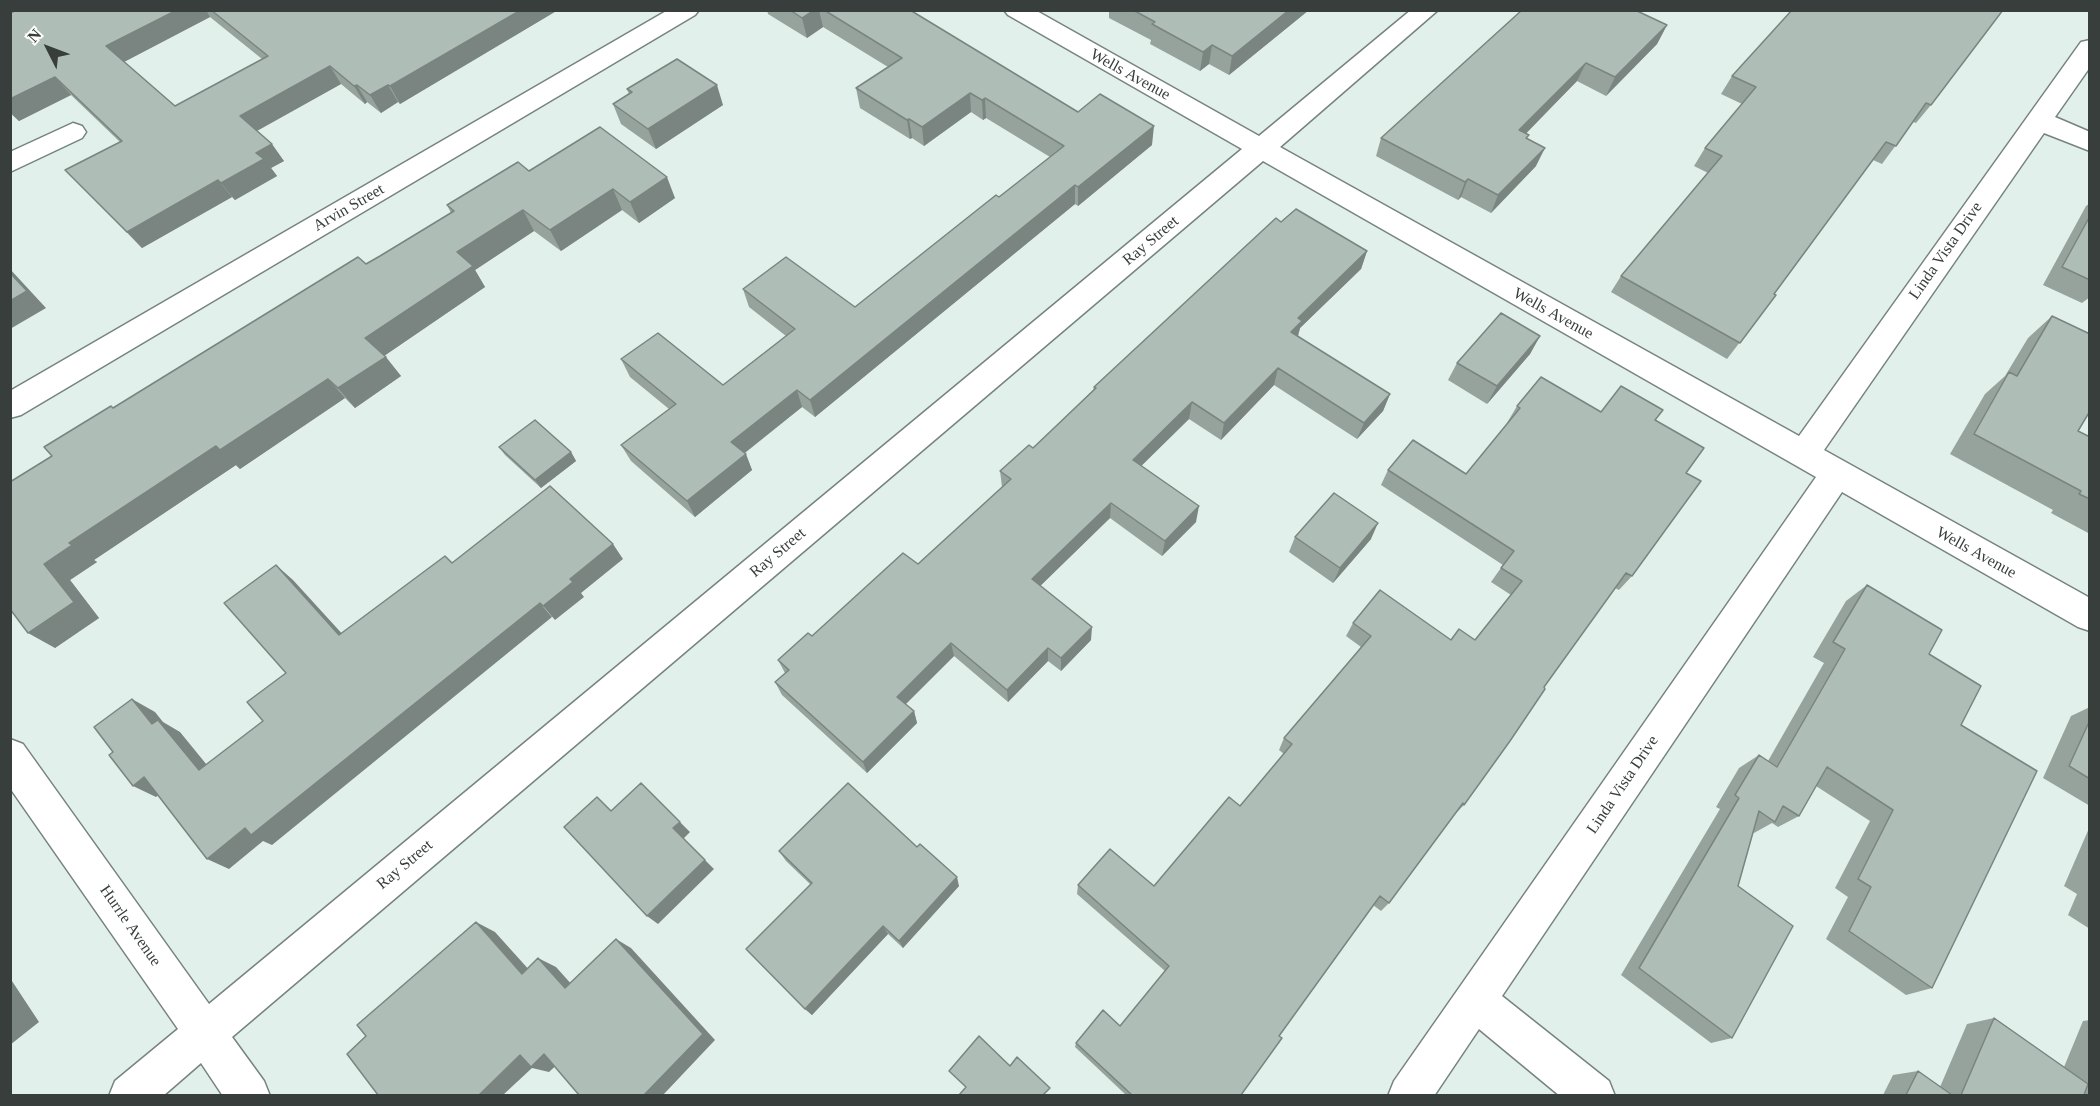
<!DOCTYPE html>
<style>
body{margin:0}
#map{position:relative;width:2100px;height:1106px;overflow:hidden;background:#e2f0eb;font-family:"Times New Roman",serif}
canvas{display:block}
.frame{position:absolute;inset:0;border:12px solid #383e3c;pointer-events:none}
.north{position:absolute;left:18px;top:18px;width:60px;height:60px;-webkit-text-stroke:4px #fff;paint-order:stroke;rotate:312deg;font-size:16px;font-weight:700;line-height:24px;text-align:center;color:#383e3c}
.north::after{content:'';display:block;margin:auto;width:21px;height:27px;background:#383e3c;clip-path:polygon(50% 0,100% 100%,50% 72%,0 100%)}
</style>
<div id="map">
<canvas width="2100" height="1106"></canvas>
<div class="frame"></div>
<div class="north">N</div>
</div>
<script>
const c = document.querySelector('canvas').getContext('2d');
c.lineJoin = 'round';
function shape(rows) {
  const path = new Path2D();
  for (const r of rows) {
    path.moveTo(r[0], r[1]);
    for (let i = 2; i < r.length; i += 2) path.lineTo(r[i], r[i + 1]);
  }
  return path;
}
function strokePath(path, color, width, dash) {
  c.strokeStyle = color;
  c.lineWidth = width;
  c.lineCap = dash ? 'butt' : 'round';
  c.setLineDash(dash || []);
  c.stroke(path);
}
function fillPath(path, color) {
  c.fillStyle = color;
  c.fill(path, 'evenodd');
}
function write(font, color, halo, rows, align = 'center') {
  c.font = font + ' "Times New Roman",serif';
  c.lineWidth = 4.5;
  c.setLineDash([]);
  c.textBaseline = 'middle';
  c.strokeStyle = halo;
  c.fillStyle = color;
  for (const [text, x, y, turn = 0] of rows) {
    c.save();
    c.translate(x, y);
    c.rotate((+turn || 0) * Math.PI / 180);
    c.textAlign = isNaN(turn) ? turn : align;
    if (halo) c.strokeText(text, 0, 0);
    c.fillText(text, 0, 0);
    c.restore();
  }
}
const minor = shape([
 [668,10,699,10,695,15,21,415,10,418,10,391,668,10],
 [1004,10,1035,10,1259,136,1411,10,1438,10,1280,147,1799,436,2081,42,2090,40,2090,67,2055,117,2090,132,2090,151,2044,133,1824,450,2090,598,2090,631,2078,627,1842,492,1502,996,1609,1081,1615,1096,1560,1096,1479,1029,1434,1096,1388,1096,1394,1081,1816,477,1263,161,232,1037,264,1081,270,1096,223,1096,201,1063,163,1096,109,1096,115,1081,178,1029,10,788,10,739,23,744,209,1004,1242,149,1008,15,1004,10],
 [73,123,82,126,86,132,82,138,10,172,10,152,73,123]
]);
const wall = shape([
 [17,10,558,10,400,104,398,102,381,113,367,102,365,104,341,84,257,131,284,161,271,168,277,176,235,200,232,197,142,248,65,170,120,142,71,95,19,121,10,113,10,13],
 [210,17,262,59,175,106,124,62],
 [767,10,910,10,1078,112,1152,145,1078,206,1075,204,815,417,802,407,745,453,752,470,695,517,631,461,621,445,669,409,630,377,621,359,723,385,786,336,749,307,743,289,855,307,999,197,1050,157,986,118,983,120,971,112,924,146,912,138,910,139,860,108,856,88,888,67,823,27,807,38,768,14],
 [1109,10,1309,10,1229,75,1209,64,1200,71,1150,44,1151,40,1109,18],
 [1792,10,1931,105,1916,123,1913,122,1882,164,1873,160,1774,294,1776,295,1727,359,1611,292,1621,276,1708,173,1694,166,1705,148,1742,104,1721,94,1732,76],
 [1637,11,1667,25,1657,44,1606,96,1577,81,1525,134,1536,166,1491,213,1461,197,1458,200,1376,156,1381,138],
 [627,89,723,105,656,149,621,124,613,104,629,94],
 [529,171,675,198,639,223,622,210,561,251,534,231,475,270,485,287,384,356,401,376,355,408,345,398,240,469,236,465,94,560,97,562,70,580,99,618,55,648,52,456,114,408,380,256,451,213,447,205],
 [2090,203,2090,297,2082,303,2043,285,2086,206],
 [1281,222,1367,251,1361,269,1300,328,1298,337,1390,394,1383,411,1357,439,1274,385,1221,440,1189,419,1141,466,1196,522,1162,556,1110,518,1040,586,1091,640,1061,671,1048,661,1008,702,954,656,905,704,914,711,917,723,867,773,782,695,775,682,785,673,778,660,918,564,1002,487,1000,471,1033,448,1093,390,1094,387],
 [2052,316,2078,431,2090,437,2090,534,2051,513,2053,510,1950,454,1985,394,2005,376,2028,338],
 [1540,336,1530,354,1487,404,1448,380,1457,363],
 [1517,406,1601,412,1656,420,1686,473,1632,576,1619,590,1615,588,1544,687,1464,805,1456,813,1389,903,1381,911,1373,905,1279,1036,1241,1095,1126,1095,1075,1047,1076,1043,1120,1026,1165,971,1077,894,1078,885,1154,886,1240,806,1284,754,1279,750,1284,738,1361,647,1346,636,1353,623,1451,640,1475,640,1511,595,1491,582,1503,565,1381,485,1388,470,1466,474,1508,423,1507,423],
 [499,447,571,452,576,461,541,488,505,455],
 [1295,537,1371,539,1333,583,1289,552],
 [1867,585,1929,654,1961,725,1932,988,1906,995,1826,939,1848,897,1835,888,1870,821,1816,786,1799,816,1778,827,1772,823,1754,833,1753,832,1738,886,1732,1038,1711,1043,1621,975,1720,809,1716,807,1739,768,1759,755,1768,761,1824,663,1813,657,1846,601],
 [2090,707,2090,806,2043,778,2071,716],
 [2090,826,2090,929,2068,915,2077,894,2064,886],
 [779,851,959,886,903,948,888,934,812,1015,805,1009,810,884,786,861],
 [1994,1018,2064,1067,2083,1021,2090,1020,2090,1095,1883,1095,1893,1075,1918,1071,1940,1087,1967,1024]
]);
const shadedWall = shape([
 [177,10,206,10,210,17,120,64,106,46],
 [521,10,558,10,400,104,390,86],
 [814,10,819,10,823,27,807,38,802,18],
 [1289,10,1309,10,1229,75,1232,56],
 [1667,25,1657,44,1606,96,1615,77],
 [1212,45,1209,64,1200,71,1203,52],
 [1586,63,1577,81,1511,149,1519,130],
 [330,66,341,84,253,133,240,116],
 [55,77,71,95,19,121,10,112,10,99],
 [357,85,367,102,365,104,354,86],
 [388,85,398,102,381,113,370,95],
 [717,85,723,105,656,149,648,129],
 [970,93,971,112,924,146,922,127],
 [985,98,986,118,983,120,982,100],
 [909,119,912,138,910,139,907,120],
 [1154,126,1152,145,1078,206,1078,187],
 [272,144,284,161,271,168,277,176,235,200,221,183,256,153],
 [1545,148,1536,166,1491,213,1498,195],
 [667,177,675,198,639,223,630,202],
 [1468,179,1461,197,1458,200,1465,182],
 [218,180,232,197,142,248,127,232],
 [1075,185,1075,204,815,417,810,400],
 [613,189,622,210,561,251,550,230],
 [523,210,534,231,475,270,485,287,381,358,365,338,457,252],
 [1367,251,1361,269,1300,328,1297,338,1291,332,1298,318],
 [10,269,46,308,10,329],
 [1540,336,1530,354,1487,404,1497,386],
 [386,357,401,376,355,408,338,388],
 [1278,368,1274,385,1221,440,1224,423],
 [328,379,345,398,240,469,236,465,94,560,97,562,70,580,99,618,55,648,28,633,44,564,69,543,216,446],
 [797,390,802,407,738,458,731,442],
 [1390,394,1383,411,1357,439,1364,423],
 [1192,402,1189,419,1131,476,1133,460],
 [571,452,576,461,541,488,535,480],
 [746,454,752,470,695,517,687,501],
 [1111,503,1110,518,1032,594,1032,579],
 [1199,506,1196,522,1162,556,1165,541],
 [1378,523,1371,539,1333,583,1340,568],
 [613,544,623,559,581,593,584,597,555,620,543,606,570,579],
 [276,565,293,580,356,649,339,635],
 [540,603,552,617,272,845,263,841,229,869,207,859,245,828],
 [1092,627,1091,640,1061,671,1061,658],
 [951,643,954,656,901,709,897,697],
 [1048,648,1048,661,1008,702,1007,690],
 [132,699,155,712,163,722,180,732,220,781,199,770,152,724],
 [914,711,917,723,867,773,863,762],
 [144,777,167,788,156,797,133,786],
 [680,822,690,832,683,839,673,828],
 [705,860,714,869,658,924,647,916],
 [957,877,959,886,903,948,899,941],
 [476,922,495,932,540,982,522,974],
 [883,926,888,934,812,1015,805,1009],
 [616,939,631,948,715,1040,663,1095,644,1095],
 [538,958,556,967,582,996,565,988],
 [10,978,39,1022,10,1045],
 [544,1054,562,1060,549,1072,532,1068,503,1095,479,1095,520,1055]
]);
const building = shape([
 [17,10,177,10,106,46,175,106,268,56,211,10,521,10,390,86,388,85,370,95,357,85,354,86,330,66,240,116,272,144,256,153,264,159,221,183,218,180,127,232,65,170,122,141,55,77,10,99,10,13,17,10],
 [790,10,814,10,802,18,790,10],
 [824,10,910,10,1078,112,1100,94,1154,126,1078,187,1075,185,810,400,797,390,731,442,746,454,687,501,621,445,676,404,621,359,658,333,723,385,795,329,743,289,786,257,855,307,996,195,999,197,1064,146,985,98,982,100,970,93,922,127,909,119,907,120,856,88,902,58,824,10],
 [1133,10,1289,10,1232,56,1212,45,1203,52,1152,24,1155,22,1133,10],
 [1522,10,1635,10,1667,25,1615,77,1586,63,1519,130,1529,135,1526,138,1545,148,1498,195,1468,179,1465,182,1381,138,1522,10],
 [1792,10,2003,10,1931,105,1926,103,1896,146,1886,142,1774,294,1776,295,1740,343,1621,276,1722,156,1705,148,1756,87,1732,76,1792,10],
 [677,59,717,85,648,129,613,104,632,92,627,89,677,59],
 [600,127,667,177,630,202,613,189,550,230,523,210,457,252,473,266,365,338,386,357,338,388,328,379,220,450,216,446,69,543,72,545,44,564,74,602,28,633,10,609,10,482,52,456,44,447,111,406,113,408,358,257,366,264,380,256,454,211,447,205,518,162,529,171,600,127],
 [1296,209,1367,251,1298,318,1302,321,1291,332,1390,394,1364,423,1278,368,1224,423,1192,402,1133,460,1199,506,1165,541,1111,503,1032,579,1092,627,1061,658,1048,648,1007,690,951,643,897,697,914,711,863,762,775,682,789,670,778,660,808,633,812,636,903,553,918,564,1011,479,1000,471,1029,445,1033,448,1096,388,1094,387,1276,218,1281,222,1296,209],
 [2090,216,2090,280,2062,267,2090,216],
 [10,273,27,291,10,301,10,273],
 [1501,313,1540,336,1497,386,1457,363,1501,313],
 [2052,316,2090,334,2090,411,2078,431,2090,437,2090,499,2079,494,2081,491,1974,434,2009,372,2017,376,2052,316],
 [1541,377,1601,412,1621,386,1663,410,1655,420,1704,448,1686,473,1701,481,1632,576,1626,573,1544,687,1545,689,1510,741,1464,805,1463,803,1389,903,1380,896,1279,1036,1282,1038,1241,1095,1132,1095,1076,1043,1103,1010,1120,1026,1169,966,1078,885,1110,849,1154,886,1229,797,1240,806,1292,744,1284,738,1371,636,1353,623,1380,590,1451,640,1459,629,1475,640,1522,581,1501,568,1514,551,1388,470,1413,440,1466,474,1520,408,1517,406,1541,377],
 [535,420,571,452,535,480,499,447,535,420],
 [550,486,613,544,570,579,573,582,543,606,540,603,251,835,245,828,207,859,144,777,133,786,109,755,113,752,94,727,132,699,152,724,158,720,199,770,263,721,247,702,286,673,224,603,276,565,339,635,445,556,452,563,550,486],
 [1334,493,1378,523,1340,568,1295,537,1334,493],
 [1867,585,1942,630,1929,654,1981,686,1961,725,2037,771,1932,988,1849,931,1871,887,1858,879,1893,810,1827,767,1799,816,1783,806,1775,822,1759,811,1738,886,1793,926,1732,1038,1639,968,1739,798,1735,795,1759,755,1777,767,1845,649,1833,642,1867,585],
 [2090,720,2090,779,2069,766,2090,720],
 [641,783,680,822,673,828,705,860,647,916,564,827,597,797,611,811,641,783],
 [848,783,917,847,920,844,957,877,899,941,883,926,805,1009,746,949,812,883,779,851,848,783],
 [476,922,522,974,538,958,565,988,616,939,703,1034,644,1095,579,1095,544,1054,531,1067,520,1055,479,1095,378,1095,347,1054,366,1036,357,1025,476,922],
 [1994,1018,2088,1084,2084,1095,1961,1095,1994,1018],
 [979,1036,1010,1066,1017,1057,1050,1088,1043,1095,959,1095,966,1087,949,1071,979,1036],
 [1918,1071,1952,1095,1906,1095,1918,1071]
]);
const streetNames = [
 ["Wells Avenue",1130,75,29],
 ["Arvin Street",349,208,-30],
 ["Ray Street",1151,241,-40],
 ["Linda Vista Drive",1946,251,-55],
 ["Wells Avenue",1553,314,29],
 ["Ray Street",778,553,-40],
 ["Wells Avenue",1976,553,29],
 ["Linda Vista Drive",1623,785,-56],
 ["Ray Street",405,865,-40],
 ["Hurrle Avenue",130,926,55]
];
strokePath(minor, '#76837e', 3);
fillPath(minor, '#fff');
fillPath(wall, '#96a39d');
fillPath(shadedWall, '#7a8480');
fillPath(building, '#afbdb7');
strokePath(building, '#7a8480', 1.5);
write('16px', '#383e3c', '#fff', streetNames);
</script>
